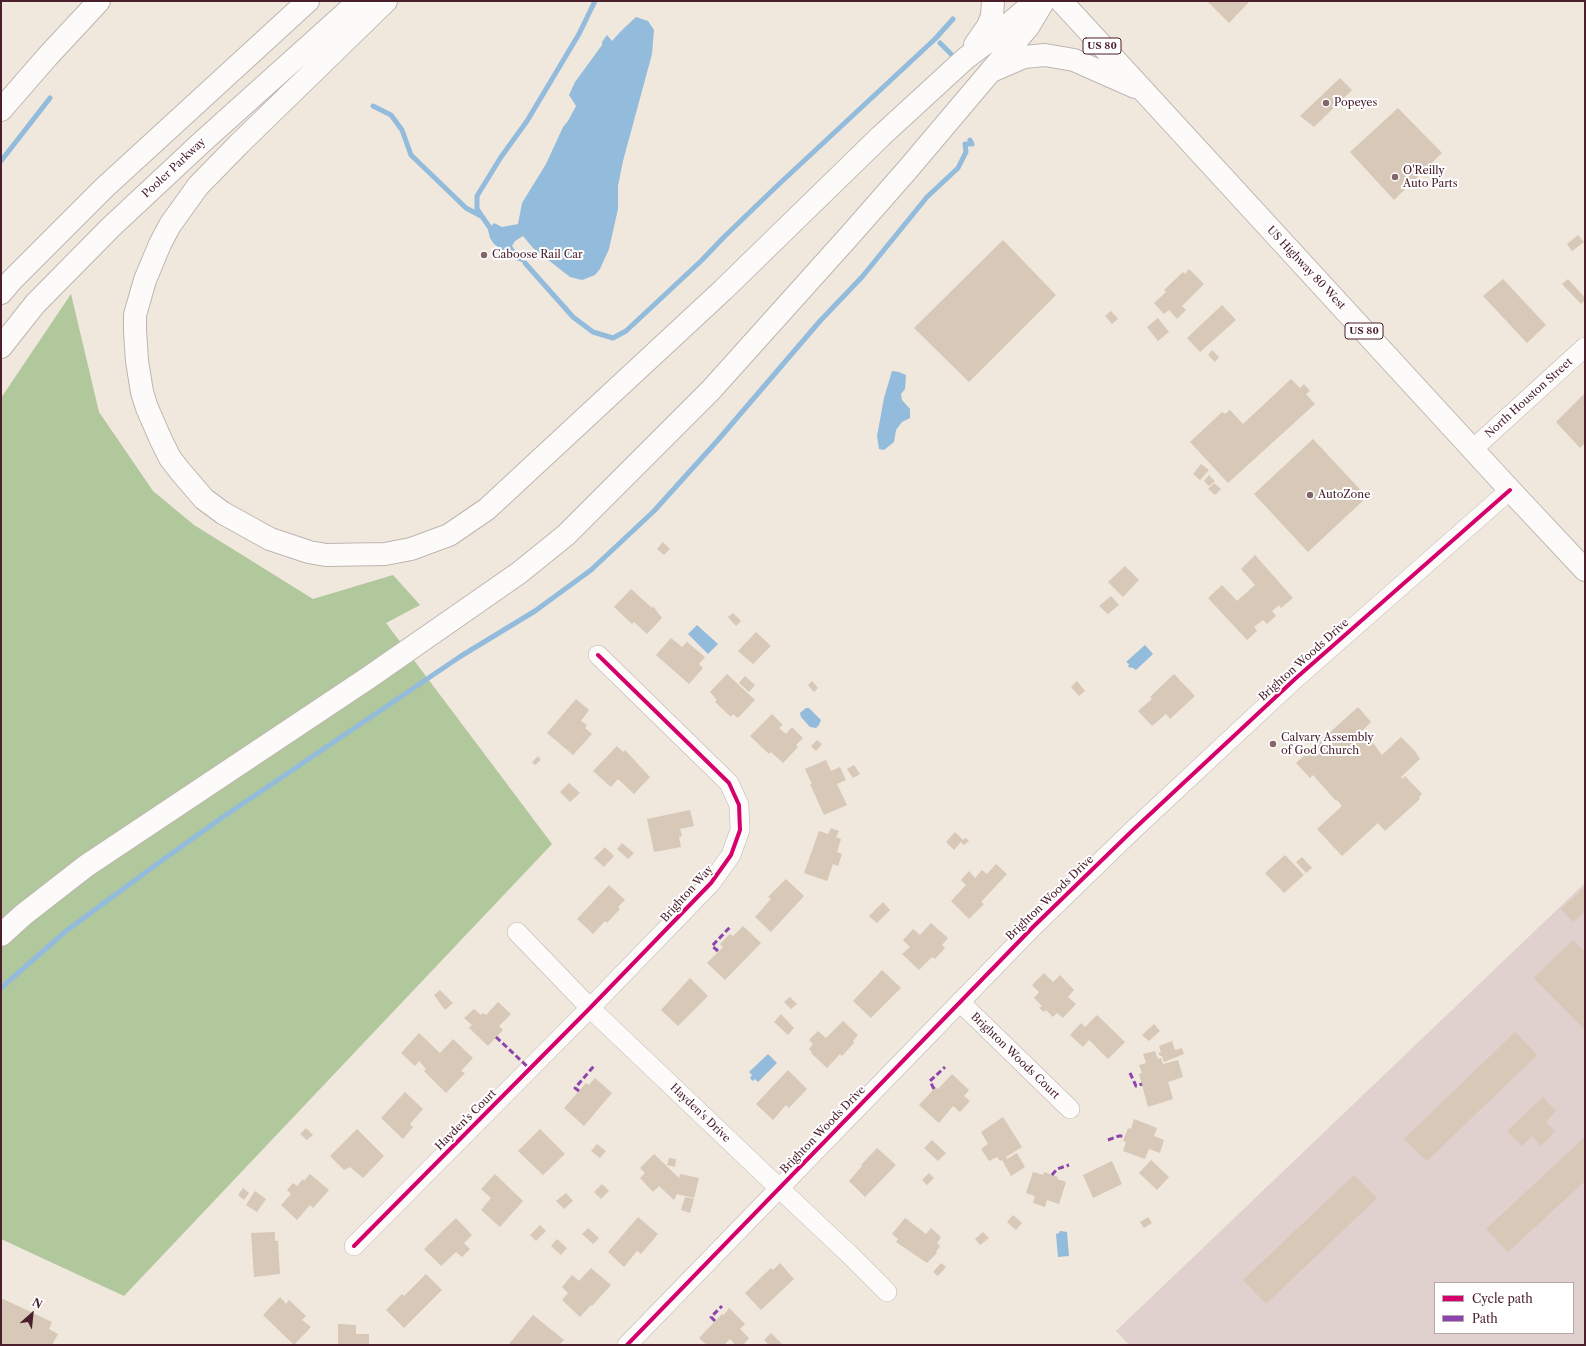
<!DOCTYPE html>
<style>
body{margin:0}
#map{position:relative;width:1586px;height:1346px;overflow:hidden;background:#f0e7dd;font-family:"Libre Caslon Text",serif}
canvas{display:block}
.frame{position:absolute;inset:0;border:2px solid #4a1f2b;pointer-events:none}
.legend{position:absolute;left:1434px;top:1282px;width:140px;height:52px;box-sizing:border-box;background:#fff;border:1px solid #b7a5aa;margin:0;padding:5px 7px;list-style:none;font-size:12px;color:#4a1f2b}
.legend li{display:flex;align-items:center;gap:8px;height:20px}
.legend b{width:20px;border:1px solid #b7a5aa}
.north{position:absolute;left:12px;top:1294px;width:40px;height:40px;-webkit-text-stroke:3px #fff;paint-order:stroke;rotate:27deg;font-size:11px;font-weight:700;line-height:16px;text-align:center;color:#4a1f2b}
.north::after{content:'';display:block;margin:auto;width:14px;height:18px;background:#4a1f2b;clip-path:polygon(50% 0,100% 100%,50% 72%,0 100%)}
</style>
<div id="map">
<canvas width="1586" height="1346"></canvas>
<div class="frame"></div>
<ul class="legend">
<li><b style="height:5px;background:#d6006c"></b>Cycle path</li>
<li><b style="height:5px;background:#8e44ad"></b>Path</li>
</ul>
<div class="north">N</div>
</div>
<script>
const c = document.querySelector('canvas').getContext('2d');
c.lineJoin = 'round';
function fillPath(path, color) {
  c.fillStyle = color;
  c.fill(path, 'evenodd');
}
function shape(rows) {
  const path = new Path2D();
  for (const r of rows) {
    path.moveTo(r[0], r[1]);
    for (let i = 2; i < r.length; i += 2) path.lineTo(r[i], r[i + 1]);
  }
  return path;
}
function strokePath(path, color, width, dash) {
  c.strokeStyle = color;
  c.lineWidth = width;
  c.lineCap = dash ? 'butt' : 'round';
  c.setLineDash(dash || []);
  c.stroke(path);
}
function write(font, color, halo, rows, align = 'center') {
  c.font = font + ' "Libre Caslon Text",serif';
  c.lineWidth = 4;
  c.setLineDash([]);
  c.textBaseline = 'middle';
  c.strokeStyle = halo;
  c.fillStyle = color;
  for (const [text, x, y, turn = 0] of rows) {
    c.save();
    c.translate(x, y);
    c.rotate((+turn || 0) * Math.PI / 180);
    c.textAlign = isNaN(turn) ? turn : align;
    if (halo) c.strokeText(text, 0, 0);
    c.fillText(text, 0, 0);
    c.restore();
  }
}
const industrial = shape([
 [1585,883,1585,1345,1129,1345,1116,1331],
 [1435,1283,1573,1283,1573,1333,1435,1333]
]);
const forest = shape([
 [71,294,99,412,153,491,194,525,313,599,393,575,420,605,386,623,552,844,124,1296,1,1239,1,398]
]);
const water = shape([
 [636,17,648,21,654,30,652,54,623,161,618,186,618,209,609,249,600,269,595,275,582,280,570,277,533,248,523,236,515,241,512,246,525,263,516,260,494,244,490,238,488,230,494,223,502,227,518,224,522,203,546,164,563,127,568,121,576,106,569,95,575,82,602,45,602,42,607,35,612,41,622,30],
 [892,371,899,372,906,375,905,389,901,394,902,400,910,409,910,418,902,422,896,430,894,442,884,450,879,449,877,436,884,398],
 [697,625,718,644,708,654,688,634],
 [1145,645,1153,654,1136,670,1133,668,1128,667,1129,664,1126,662],
 [806,708,809,708,821,720,819,725,816,728,810,727,801,717,800,713],
 [768,1054,777,1063,758,1082,755,1079,753,1081,750,1078,752,1075,749,1072],
 [1060,1231,1067,1232,1069,1256,1058,1257,1056,1234,1059,1233]
]);
const stream = shape([
 [940,43,951,54],
 [373,106,391,115,402,130,411,155,466,208,481,216],
 [1,161,50,98],
 [490,228,477,209,477,196,501,157,527,121,579,34,595,1],
 [525,263,573,317,593,332,613,338,626,331,701,261,724,237,778,185,935,39,953,19],
 [1,988,66,931,157,864,220,819,461,656,535,611,591,570,654,511,718,440,820,321,862,277,927,197,958,168,966,152,965,144,972,144,970,140]
]);
const building = shape([
 [1207,1,1250,1,1229,23],
 [1340,78,1352,90,1314,127,1300,116],
 [1398,108,1442,153,1394,200,1350,152],
 [1578,235,1584,242,1572,251,1567,244],
 [1003,240,1056,295,969,382,914,328],
 [1189,269,1204,284,1182,306,1186,310,1177,319,1169,310,1164,314,1154,303,1166,292,1164,290,1183,272,1185,274],
 [1503,279,1546,325,1527,343,1483,296],
 [1568,279,1585,298,1585,300,1581,304,1562,284],
 [1222,305,1236,320,1200,352,1187,338],
 [1111,311,1118,319,1112,324,1105,316],
 [1158,318,1169,332,1158,341,1147,327],
 [1212,350,1219,357,1215,362,1208,355],
 [1291,379,1300,388,1304,384,1310,391,1306,394,1315,404,1228,483,1190,442,1222,412,1225,414,1230,410,1243,424],
 [1585,393,1585,443,1580,448,1556,422],
 [1313,439,1367,497,1308,552,1254,494],
 [1201,464,1209,470,1200,480,1193,474],
 [1209,475,1215,481,1209,486,1204,481],
 [1214,483,1221,489,1215,495,1208,489],
 [663,542,670,549,664,555,657,549],
 [1255,555,1293,598,1281,608,1279,605,1272,611,1276,616,1267,624,1263,620,1254,627,1257,631,1247,640,1208,598,1222,585,1237,601,1255,585,1241,569],
 [1125,566,1139,580,1123,597,1108,582],
 [631,589,652,608,653,606,662,618,647,634,634,622,632,624,614,607],
 [1111,596,1119,605,1108,614,1099,606],
 [733,613,741,621,736,626,728,617],
 [756,632,771,646,753,664,738,651],
 [671,638,682,647,687,642,705,657,699,664,703,668,689,684,656,655],
 [727,674,755,700,738,718,733,714,731,717,715,702,717,700,710,692],
 [1174,674,1195,696,1170,719,1166,714,1152,726,1138,711,1152,699,1150,697],
 [745,676,755,685,749,692,739,683],
 [812,681,818,688,814,692,808,685],
 [1077,681,1085,691,1079,696,1071,687],
 [576,699,589,710,581,721,587,725,585,728,592,734,573,755,547,733],
 [1358,707,1371,722,1361,732,1368,741,1370,739,1382,755,1401,737,1415,751,1420,759,1401,777,1402,779,1405,776,1422,794,1419,797,1420,799,1385,831,1378,823,1342,856,1317,829,1342,806,1337,800,1336,801,1313,775,1310,778,1296,763],
 [772,714,783,725,779,728,786,734,792,727,803,738,796,745,798,747,783,763,771,752,769,754,750,736],
 [817,740,822,744,816,751,811,746],
 [617,746,623,752,625,750,650,777,634,794,618,779,611,787,593,771],
 [538,756,541,760,535,765,532,762],
 [826,760,831,771,840,767,846,780,837,784,847,805,824,815,810,784,812,784,805,769],
 [854,765,860,774,853,778,847,769],
 [569,783,580,793,570,802,560,792],
 [690,810,694,826,680,829,682,836,679,837,681,847,654,852,647,819],
 [831,828,839,831,836,837,841,839,837,852,842,854,838,866,833,864,827,881,804,873,819,831,828,834],
 [955,832,963,840,966,838,969,841,964,845,961,842,954,850,946,842],
 [622,843,634,853,628,859,617,849],
 [605,847,614,856,604,867,594,858],
 [1285,855,1304,875,1284,893,1265,873],
 [1302,857,1312,868,1306,873,1296,862],
 [996,864,1007,874,981,902,984,904,969,919,951,901,966,885,961,880,969,871,975,878,982,870,987,874],
 [786,879,804,896,771,932,755,917,771,899,768,897],
 [609,885,625,900,618,907,620,909,607,923,605,921,593,934,577,919],
 [1585,887,1585,911,1573,922,1561,909],
 [883,902,890,910,877,923,869,916],
 [931,923,948,938,942,945,945,948,935,959,932,957,919,970,902,954,910,947,903,940,913,929,920,935],
 [743,926,761,943,725,980,707,963,723,947,720,944,730,934,733,936],
 [1573,940,1585,952,1585,1030,1534,978],
 [882,970,901,988,871,1018,853,1001],
 [1044,973,1053,982,1060,975,1074,990,1068,997,1076,1004,1063,1018,1057,1013,1053,1017,1046,1010,1044,1012,1039,1008,1042,1006,1034,998,1039,992,1032,985],
 [690,978,708,996,678,1026,661,1010],
 [440,990,453,1003,445,1010,434,995],
 [790,997,797,1004,791,1009,784,1002],
 [498,1002,511,1014,499,1026,503,1030,488,1046,469,1028,472,1025,464,1018,474,1009,481,1015,483,1013,486,1015],
 [781,1014,794,1028,788,1035,774,1022],
 [1097,1015,1125,1042,1108,1059,1089,1040,1083,1047,1070,1035,1081,1023,1085,1027],
 [843,1021,858,1035,853,1041,854,1043,842,1056,840,1054,827,1068,811,1053,812,1052,809,1049,813,1044,809,1040,818,1031,826,1038],
 [1154,1024,1160,1031,1149,1041,1142,1035],
 [1515,1032,1537,1055,1427,1161,1404,1139],
 [419,1033,440,1053,453,1039,473,1058,461,1071,465,1073,446,1093,424,1071,426,1069,419,1061,415,1066,401,1053],
 [1172,1041,1175,1050,1182,1048,1184,1054,1164,1062,1162,1056,1160,1056,1158,1053,1161,1052,1159,1046],
 [1155,1051,1158,1059,1161,1058,1163,1064,1178,1060,1183,1077,1168,1082,1173,1099,1148,1107,1139,1074,1142,1073,1139,1065,1146,1063,1143,1054],
 [788,1070,807,1089,789,1108,786,1105,773,1120,756,1104],
 [952,1074,969,1090,964,1096,970,1101,960,1112,953,1106,939,1123,919,1105,934,1089,935,1087,938,1089],
 [595,1078,612,1093,584,1126,564,1108,586,1083,589,1085],
 [405,1092,423,1109,410,1124,413,1127,403,1139,381,1118],
 [1543,1097,1556,1111,1546,1122,1555,1131,1541,1146,1532,1136,1522,1146,1507,1131],
 [1003,1117,1022,1147,1006,1157,1007,1159,1017,1153,1025,1167,1011,1176,1002,1160,1000,1161,997,1157,989,1161,981,1149,988,1144,981,1132],
 [1134,1119,1157,1128,1154,1136,1164,1140,1160,1153,1149,1149,1145,1159,1123,1151,1126,1142,1123,1141,1128,1128,1131,1129],
 [306,1128,313,1135,307,1140,300,1134],
 [357,1129,384,1156,363,1178,350,1167,344,1170,330,1156],
 [540,1129,565,1154,543,1175,518,1151],
 [1585,1137,1585,1181,1508,1252,1486,1229],
 [932,1140,946,1153,938,1161,924,1148],
 [597,1144,606,1151,600,1158,591,1151],
 [877,1148,896,1165,865,1197,849,1181,862,1166,861,1165],
 [654,1154,679,1178,680,1174,699,1178,694,1198,677,1194,674,1200,659,1186,653,1192,640,1178,645,1173,640,1168],
 [669,1158,676,1159,675,1167,667,1165],
 [1151,1160,1169,1177,1157,1190,1139,1173],
 [1112,1161,1122,1184,1093,1198,1083,1175],
 [1033,1172,1043,1175,1044,1172,1052,1175,1058,1177,1057,1179,1066,1182,1059,1204,1047,1200,1045,1207,1033,1203,1035,1196,1026,1193],
 [929,1173,934,1178,927,1185,922,1180],
 [310,1174,329,1190,313,1208,310,1205,297,1220,281,1205,291,1194,287,1190,293,1183,297,1186,303,1179,304,1181],
 [495,1174,523,1201,500,1227,481,1210,491,1198,481,1189],
 [1354,1175,1377,1198,1266,1304,1243,1280],
 [602,1184,609,1191,601,1199,594,1192],
 [243,1188,249,1193,244,1200,238,1195],
 [255,1191,266,1199,257,1212,246,1205],
 [566,1193,573,1201,564,1209,556,1201],
 [685,1197,694,1199,690,1213,681,1210],
 [1013,1215,1022,1223,1016,1230,1007,1222],
 [638,1217,658,1234,641,1254,637,1251,624,1267,608,1252],
 [1148,1217,1152,1223,1144,1228,1140,1222],
 [456,1218,472,1235,464,1243,470,1249,462,1257,456,1252,441,1266,424,1249],
 [905,1218,926,1234,931,1228,941,1237,937,1243,940,1246,936,1252,937,1253,927,1263,896,1242,898,1239,892,1234],
 [540,1225,546,1231,536,1241,530,1235],
 [588,1228,599,1238,593,1244,582,1234],
 [275,1232,275,1241,278,1241,280,1274,254,1277,251,1233],
 [983,1232,989,1238,980,1245,975,1239],
 [557,1239,567,1248,561,1255,551,1246],
 [780,1263,794,1279,761,1310,745,1293,771,1268,773,1270],
 [941,1263,946,1267,938,1276,933,1272],
 [591,1268,611,1285,592,1306,591,1305,580,1317,562,1300,568,1293,562,1287,572,1275,579,1281],
 [426,1274,442,1290,404,1328,386,1310,402,1294,404,1296],
 [280,1297,286,1304,289,1300,306,1316,302,1320,311,1327,294,1345,263,1315],
 [1,1298,52,1322,49,1329,58,1334,52,1345,1,1345],
 [729,1308,745,1324,740,1329,749,1338,743,1345,736,1345,730,1339,724,1345,707,1345,699,1338,722,1314,724,1315],
 [533,1315,564,1340,559,1345,511,1345,509,1344],
 [338,1324,356,1325,356,1334,369,1334,369,1345,338,1345],
 [771,1333,783,1345,769,1345,764,1340]
]);
const minor = shape([
 [1473,449,1585,347],
 [517,932,590,1008,779,1188,850,1255,887,1292],
 [960,1002,1070,1109],
 [354,1246,590,1008,711,883,731,855,740,830,739,805,729,783,598,655],
 [627,1345,1033,927,1133,830,1295,679,1510,490]
]);
const primary = shape([
 [386,1,240,143,198,186,170,225,160,244,145,280,135,315,135,331,137,361,142,392,147,408,161,440,170,458,180,471,204,499,223,513,270,539,309,552,326,555,385,554,411,549,449,535,487,509,723,290,881,136,966,58,990,40,1036,1],
 [1061,1,1510,490,1585,570],
 [975,45,988,26,992,16,993,1],
 [994,70,1024,57,1045,55,1074,60,1135,87],
 [1,110,47,57,99,1],
 [1,293,12,280,104,188,308,1],
 [1,347,35,304,111,227,202,142,359,1],
 [1,935,23,915,86,866,368,678,519,573,566,535,711,390,851,234,908,169,1028,27,1043,2]
]);
const quiet = shape([
 [718,951,712,946,731,926],
 [496,1037,530,1069],
 [1130,1073,1136,1086,1142,1084],
 [934,1089,930,1081,945,1067],
 [579,1091,575,1088,594,1066],
 [1108,1140,1119,1136,1125,1136],
 [1052,1175,1057,1169,1069,1165],
 [715,1321,711,1317,722,1306]
]);
const cycleway = shape([
 [354,1246,590,1008,711,883,731,855,740,830,739,805,729,783,598,655],
 [627,1345,1033,927,1133,830,1295,679,1510,490]
]);
const markers = [
 [1326,103,4,"#846569"],
 [1395,177,4,"#846569"],
 [484,255,4,"#846569"],
 [1310,495,4,"#846569"],
 [1273,744,4,"#846569"]
];
const shields = [
 [1102,46,38],
 [1364,331,38]
];
const shieldNames = [
 ["US 80",1102,46],
 ["US 80",1364,331]
];
const poiNames = [
 ["Popeyes",1334,103],
 ["O'Reilly",1403,171],
 ["Auto Parts",1403,184],
 ["Caboose Rail Car",492,255],
 ["AutoZone",1318,495],
 ["Calvary Assembly",1281,738],
 ["of God Church",1281,751]
];
const streetNames = [
 ["Pooler Parkway",174,168,-43],
 ["US Highway 80 West",1306,268,47],
 ["North Houston Street",1529,398,-42],
 ["Brighton Woods Drive",1304,660,-42],
 ["Brighton Way",687,894,-48],
 ["Brighton Woods Drive",1050,898,-44],
 ["Brighton Woods Court",1015,1056,44],
 ["Hayden's Drive",700,1113,44],
 ["Hayden's Court",466,1120,-45],
 ["Brighton Woods Drive",823,1130,-46]
];
fillPath(industrial, '#e0d0ce');
fillPath(forest, '#b1c79c');
fillPath(water, '#93bbdc');
strokePath(stream, '#93bbdc', 5);
fillPath(building, '#d7c8b8');
strokePath(minor, '#beb5b0', 20);
strokePath(primary, '#beb5b0', 24);
strokePath(minor, '#fdfbfa', 19);
strokePath(primary, '#fdfbfa', 22);
strokePath(quiet, '#8e44ad', 3, [6, 3]);
strokePath(cycleway, '#d6006c', 4);
for (const [x, y, r, color] of markers) {
  const dot = new Path2D();
  dot.arc(x, y, r, 0, 2 * Math.PI);
  c.fillStyle = color;
  c.fill(dot);
  strokePath(dot, '#fff', 1.5);
}
for (const [x, y, w] of shields) {
  const box = new Path2D();
  box.roundRect(x - w / 2, y - 8, w, 16, 3);
  c.fillStyle = '#fff';
  c.fill(box);
  strokePath(box, '#4a1f2b', 1);
}
write('bold 10px', '#4a1f2b', null, shieldNames);
write('11px', '#4a1f2b', '#fff', poiNames, 'left');
write('11px', '#4a1f2b', '#fff', streetNames);
</script>
